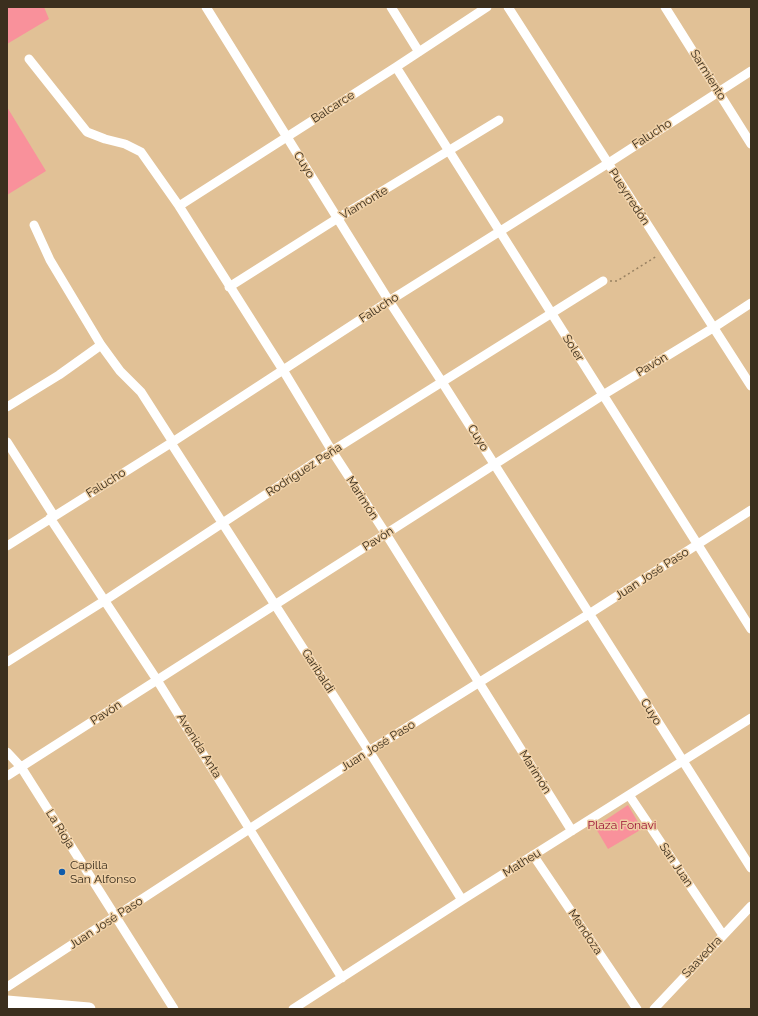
<!DOCTYPE html>
<meta charset="utf-8">
<style>
body{margin:0}
#map{position:relative;width:758px;height:1016px;overflow:hidden;background:#e1c196;font-family:Raleway,sans-serif}
canvas{display:block}
.frame{position:absolute;inset:0;border:8px solid #3b2f1e;pointer-events:none}
</style>
<div id="map">
<canvas width="758" height="1016"></canvas>
<div class="frame"></div>
</div>
<script>
const c = document.querySelector('canvas').getContext('2d');
c.lineJoin = 'round';
function fillPath(path, color) {
  c.fillStyle = color;
  c.fill(path, 'evenodd');
}
function shape(rows) {
  const path = new Path2D();
  for (const r of rows) {
    path.moveTo(r[0], r[1]);
    for (let i = 2; i < r.length; i += 2) path.lineTo(r[i], r[i + 1]);
  }
  return path;
}
function strokePath(path, color, width, dash) {
  c.strokeStyle = color;
  c.lineWidth = width;
  c.lineCap = dash ? 'butt' : 'round';
  c.setLineDash(dash || []);
  c.stroke(path);
}
function write(font, color, halo, rows, align = 'center') {
  c.font = font + ' Raleway,sans-serif';
  c.lineWidth = 3;
  c.setLineDash([]);
  c.textBaseline = 'middle';
  c.strokeStyle = halo;
  c.fillStyle = color;
  for (const [text, x, y, turn = 0] of rows) {
    c.save();
    c.translate(x, y);
    c.rotate((+turn || 0) * Math.PI / 180);
    c.textAlign = isNaN(turn) ? turn : align;
    if (halo) c.strokeText(text, 0, 0);
    c.fillText(text, 0, 0);
    c.restore();
  }
}
const green = shape([
 [7,7,44,7,49,19,7,44],
 [7,107,46,171,7,195],
 [628,805,642,829,608,849,595,827]
]);
const path = shape([
 [610,281,617,281,657,256]
]);
const minor = shape([
 [206,7,389,301,442,382,751,868],
 [391,7,419,52],
 [508,7,751,386],
 [665,7,751,144],
 [29,59,87,132,105,139,125,144,141,152,179,206,283,370,332,451,386,534,572,831],
 [396,67,751,629],
 [179,206,396,67,487,7],
 [34,225,50,260,101,345,120,371,141,392,173,442],
 [229,287,338,218,499,120],
 [7,407,59,375,101,345],
 [7,442,54,516],
 [171,443,369,751,462,900],
 [50,518,157,680,342,978],
 [7,546,171,443,389,301,607,164,751,71],
 [7,662,104,601,332,451,603,281],
 [7,752,21,767,174,1009],
 [7,776,603,395,713,328,751,303],
 [629,795,723,935],
 [533,855,637,1009],
 [7,987,369,751,589,614,751,510],
 [293,1009,462,900,751,718],
 [654,1009,751,906]
]);
const secondary = shape([
 [7,1002,89,1009]
]);
const markers = [
 [62,872,4,"#105cab"]
];
const streetNames = [
 ["Sarmiento",708,75,58],
 ["Balcarce",333,107,-33],
 ["Falucho",652,134,-33],
 ["Cuyo",304,165,58],
 ["Pueyrredón",629,197,57],
 ["Viamonte",364,203,-31],
 ["Falucho",379,308,-33],
 ["Soler",573,348,58],
 ["Pavón",652,365,-31],
 ["Cuyo",478,438,58],
 ["Rodríguez Peña",304,470,-33],
 ["Falucho",106,483,-32],
 ["Marimón",362,498,57],
 ["Pavón",378,539,-33],
 ["Juan José Paso",652,574,-33],
 ["Garibaldi",318,671,57],
 ["Cuyo",651,712,58],
 ["Pavón",106,713,-33],
 ["Avenida Anta",199,746,58],
 ["Juan José Paso",378,746,-32],
 ["Marimón",535,772,58],
 ["La Rioja",60,829,58],
 ["Matheu",522,863,-32],
 ["San Juan",676,865,56],
 ["Juan José Paso",106,923,-33],
 ["Mendoza",585,932,56],
 ["Saavedra",702,957,-47]
];
const parkNames = [
 ["Plaza Fonavi",622,825]
];
const poiNames = [
 ["Capilla",70,865],
 ["San Alfonso",70,879]
];
fillPath(green, '#f9919b');
strokePath(path, '#998262', 1.5, [2, 3]);
strokePath(minor, '#fff', 9);
strokePath(secondary, '#fff', 13);
for (const [x, y, r, color] of markers) {
  const dot = new Path2D();
  dot.arc(x, y, r, 0, 2 * Math.PI);
  c.fillStyle = color;
  c.fill(dot);
  strokePath(dot, '#eecea3', 1.5);
}
write('12px', '#3b2f1e', '#eecea3', streetNames);
write('12px', '#9b1136', '#eecea3', parkNames);
write('12px', '#3b2f1e', '#eecea3', poiNames, 'left');
</script>
